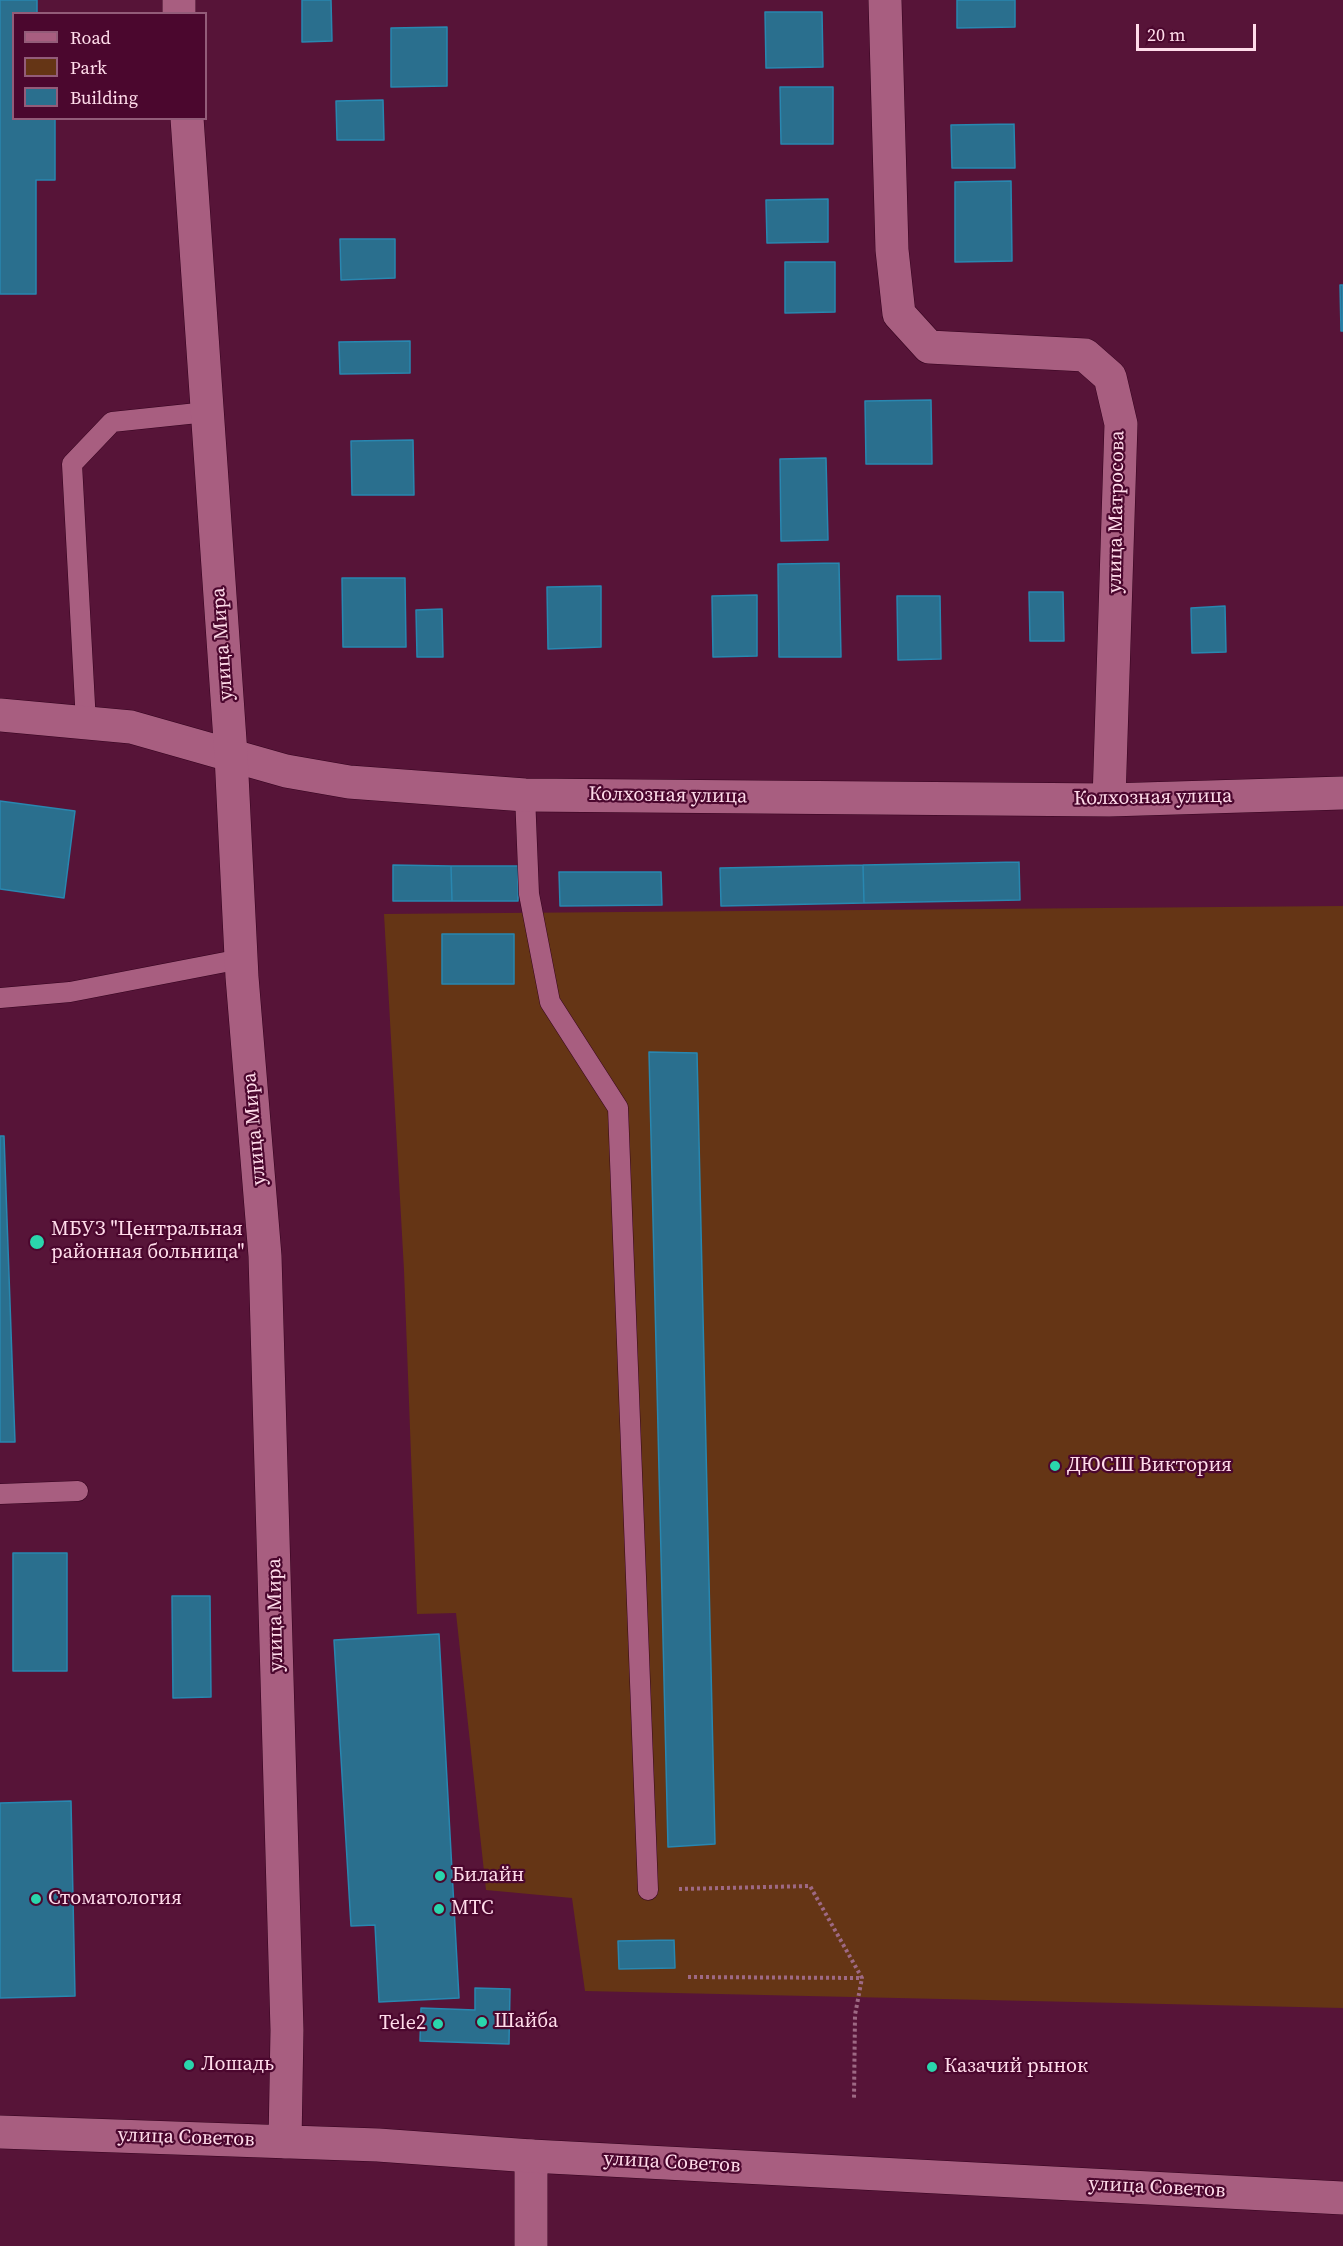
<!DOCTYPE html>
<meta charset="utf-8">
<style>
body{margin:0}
#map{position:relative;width:1343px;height:2246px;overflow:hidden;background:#571438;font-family:"Source Serif 4",serif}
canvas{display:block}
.legend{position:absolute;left:12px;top:12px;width:195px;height:108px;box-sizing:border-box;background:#4b072e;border:2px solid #935c79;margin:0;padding:8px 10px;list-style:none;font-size:18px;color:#ffdcea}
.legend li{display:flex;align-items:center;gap:12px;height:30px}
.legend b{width:30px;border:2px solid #935c79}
.scale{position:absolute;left:1136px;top:24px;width:120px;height:27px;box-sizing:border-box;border:3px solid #ffdcea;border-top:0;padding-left:8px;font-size:18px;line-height:21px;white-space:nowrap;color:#ffdcea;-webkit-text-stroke:4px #4b072e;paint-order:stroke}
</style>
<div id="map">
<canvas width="1343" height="2246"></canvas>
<ul class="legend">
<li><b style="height:8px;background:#a85e80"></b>Road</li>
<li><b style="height:16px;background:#653515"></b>Park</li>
<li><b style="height:16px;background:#2a6f8e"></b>Building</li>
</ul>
<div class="scale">20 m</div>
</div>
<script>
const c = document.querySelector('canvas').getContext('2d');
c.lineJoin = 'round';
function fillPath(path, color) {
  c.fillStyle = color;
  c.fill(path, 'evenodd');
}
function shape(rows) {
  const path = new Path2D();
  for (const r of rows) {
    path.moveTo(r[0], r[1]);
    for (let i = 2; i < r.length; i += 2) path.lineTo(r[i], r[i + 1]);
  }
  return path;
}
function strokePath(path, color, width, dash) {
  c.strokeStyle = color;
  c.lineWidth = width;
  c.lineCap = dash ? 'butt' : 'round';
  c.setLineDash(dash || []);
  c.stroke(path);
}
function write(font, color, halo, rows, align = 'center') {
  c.font = font + ' "Source Serif 4",serif';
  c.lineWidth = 4.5;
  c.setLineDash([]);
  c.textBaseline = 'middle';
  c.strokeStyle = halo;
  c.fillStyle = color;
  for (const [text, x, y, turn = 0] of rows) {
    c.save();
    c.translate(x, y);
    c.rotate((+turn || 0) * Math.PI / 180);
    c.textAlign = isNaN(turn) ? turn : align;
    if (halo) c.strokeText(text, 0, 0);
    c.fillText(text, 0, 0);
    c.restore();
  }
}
const green = shape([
 [1343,906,1343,2008,585,1991,572,1898,486,1890,456,1613,417,1614,404,1270,384,914]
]);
const building = shape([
 [0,0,37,0,37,14,14,14,14,118,55,118,55,180,36,180,36,294,0,294,0,0],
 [302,0,331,0,332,41,302,42,302,0],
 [957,0,1015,0,1015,27,957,28,957,0],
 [765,12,822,12,823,67,766,68,765,12],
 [447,27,447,86,391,87,391,28,447,27],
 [780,87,833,87,833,144,781,144,780,87],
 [383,100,384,140,337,140,336,101,383,100],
 [1014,124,1015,168,952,168,951,125,1014,124],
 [1011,181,1012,261,955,262,955,182,1011,181],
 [828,199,828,242,767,243,766,200,828,199],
 [340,239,395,239,395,278,341,280,340,239],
 [785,262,835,262,835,312,785,313,785,262],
 [1340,285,1343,285,1343,331,1341,331,1340,285],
 [410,341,410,373,340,374,339,342,410,341],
 [931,400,932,464,866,464,865,401,931,400],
 [413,440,414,495,352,495,351,441,413,440],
 [826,458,828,540,781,541,780,459,826,458],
 [839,563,841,657,779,657,778,564,839,563],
 [342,578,405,578,406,647,343,647,342,578],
 [601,586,601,647,548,649,547,587,601,586],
 [1029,592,1063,592,1064,641,1030,641,1029,592],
 [757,595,757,656,713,657,712,596,757,595],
 [897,596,940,596,941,659,898,660,897,596],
 [1225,606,1226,652,1192,653,1191,608,1225,606],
 [442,609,443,657,417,657,416,610,442,609],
 [0,801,75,811,64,898,0,889,0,801],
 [1019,862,1020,900,864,903,863,865,1019,862],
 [393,865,451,866,452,901,393,901,393,865],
 [863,865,864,903,721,906,720,868,863,865],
 [451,866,518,866,518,901,452,901,451,866],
 [559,872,661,872,662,905,560,906,559,872],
 [442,934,514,934,514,984,442,984,442,934],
 [649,1052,697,1053,715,1844,668,1847,649,1052],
 [0,1136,4,1136,15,1442,0,1442,0,1136],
 [13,1553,67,1553,67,1671,13,1671,13,1553],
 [172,1596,210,1596,211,1697,173,1698,172,1596],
 [439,1634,459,1998,379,2002,375,1925,351,1926,334,1640,439,1634],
 [71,1801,75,1996,0,1998,0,1803,71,1801],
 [674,1940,675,1968,619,1969,618,1941,674,1940],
 [475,1988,510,1989,509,2044,420,2041,421,2008,475,2010,475,1988]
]);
const path = shape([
 [679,1889,810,1886,862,1978,855,2015,854,2099],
 [688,1977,862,1978]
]);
const service = shape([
 [86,723,72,464,112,422,207,412],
 [525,795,529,894,550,1002,618,1108,648,1890],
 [0,998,70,992,241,959],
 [0,1494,78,1491]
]);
const minor = shape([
 [885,0,892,250,899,314,929,347,1085,355,1110,377,1121,424,1109,800],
 [0,715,131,727,286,771,349,782,525,795,1109,800,1343,793],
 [531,2156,531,2246]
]);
const secondary = shape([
 [179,0,179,14],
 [187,118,231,755,242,977,265,1256,287,2030,285,2142],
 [0,2132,378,2145,531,2156,1343,2198]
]);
const markers = [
 [37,1242,8,"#2ad5ac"],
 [1055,1466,6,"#2ad5ac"],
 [440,1876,6,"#2ad5ac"],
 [36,1899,6,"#2ad5ac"],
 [439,1909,6,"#2ad5ac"],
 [482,2022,6,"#2ad5ac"],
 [438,2024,6,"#2ad5ac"],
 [189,2065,6,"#2ad5ac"],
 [932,2067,6,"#2ad5ac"]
];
const streetNames = [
 ["улица Матросова",1117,512,-89],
 ["улица Мира",223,644,-94],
 ["Колхозная улица",668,796,1],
 ["Колхозная улица",1153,798,-1],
 ["улица Мира",255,1129,-95],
 ["улица Мира",276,1615,-91],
 ["улица Советов",186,2138,2],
 ["улица Советов",672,2163,3],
 ["улица Советов",1157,2188,3]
];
const poiNames = [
 ["МБУЗ \"Центральная",51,1230],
 ["районная больница\"",51,1253],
 ["ДЮСШ Виктория",1067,1466],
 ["Билайн",452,1876],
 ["Стоматология",48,1899],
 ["МТС",451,1909],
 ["Шайба",494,2022],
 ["Tele2",426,2024,"right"],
 ["Лошадь",201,2065],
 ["Казачий рынок",944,2067]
];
fillPath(green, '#653515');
fillPath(building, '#2a6f8e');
strokePath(building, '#2987b0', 1.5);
strokePath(service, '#34031e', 21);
strokePath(minor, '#34031e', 34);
strokePath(secondary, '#34031e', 34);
strokePath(path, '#9e6984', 4, [3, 3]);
strokePath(service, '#a85e80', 20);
strokePath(minor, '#a85e80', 33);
strokePath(secondary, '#a85e80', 33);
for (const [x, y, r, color] of markers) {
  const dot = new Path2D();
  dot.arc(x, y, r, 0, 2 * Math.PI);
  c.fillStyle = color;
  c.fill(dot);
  strokePath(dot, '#4b072e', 2);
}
write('20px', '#ffdcea', '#4b072e', streetNames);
write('20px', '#ffdcea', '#4b072e', poiNames, 'left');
</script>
